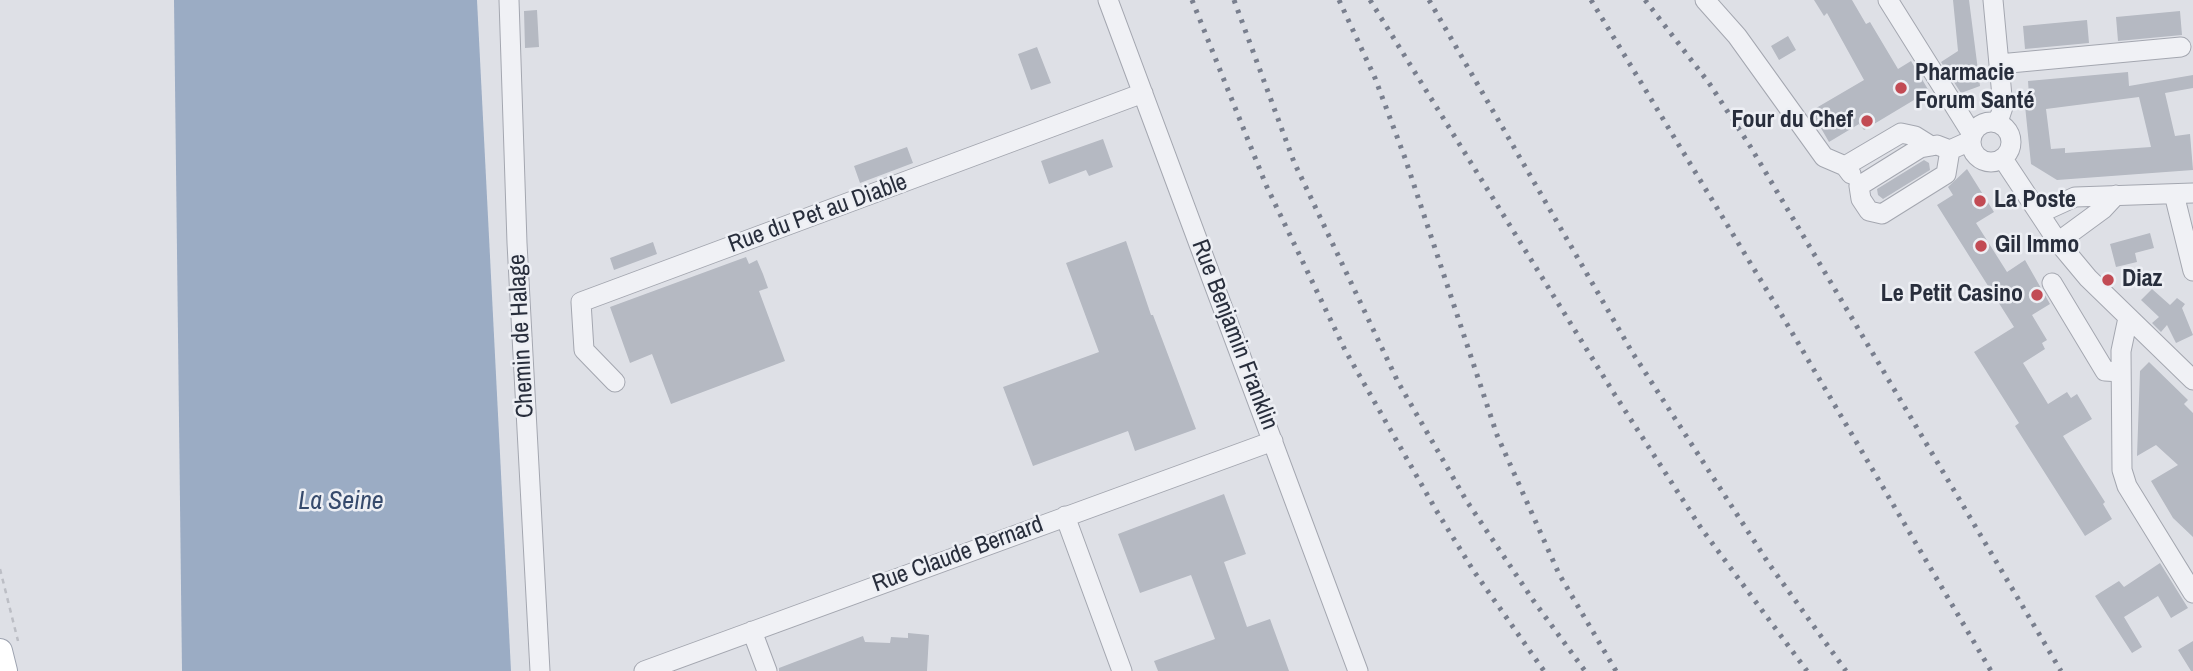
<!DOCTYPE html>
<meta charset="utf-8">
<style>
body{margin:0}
canvas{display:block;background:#dee0e6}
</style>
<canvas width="2193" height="671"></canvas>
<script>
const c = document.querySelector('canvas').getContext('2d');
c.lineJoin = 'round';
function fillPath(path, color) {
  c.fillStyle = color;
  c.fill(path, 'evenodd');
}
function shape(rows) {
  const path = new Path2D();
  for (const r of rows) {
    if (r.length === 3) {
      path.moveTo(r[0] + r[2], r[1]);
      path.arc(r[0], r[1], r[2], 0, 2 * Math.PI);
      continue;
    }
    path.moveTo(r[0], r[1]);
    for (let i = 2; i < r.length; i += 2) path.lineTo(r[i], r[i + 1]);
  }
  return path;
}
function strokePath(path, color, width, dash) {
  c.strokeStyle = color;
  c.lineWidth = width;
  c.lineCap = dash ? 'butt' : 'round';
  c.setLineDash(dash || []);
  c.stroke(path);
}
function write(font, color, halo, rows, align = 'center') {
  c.font = font + ' "Archivo Narrow",sans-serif';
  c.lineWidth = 5;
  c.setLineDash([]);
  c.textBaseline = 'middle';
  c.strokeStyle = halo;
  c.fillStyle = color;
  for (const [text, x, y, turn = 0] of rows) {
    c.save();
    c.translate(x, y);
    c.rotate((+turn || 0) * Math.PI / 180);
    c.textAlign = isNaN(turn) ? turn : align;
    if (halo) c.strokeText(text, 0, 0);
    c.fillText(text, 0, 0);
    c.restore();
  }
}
const water = shape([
 [174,0,477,0,511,671,182,671]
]);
const building = shape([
 [1814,0,1852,0,1866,24,1870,22,1898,69,1911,61,1929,91,1864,130,1859,124,1829,142,1811,111,1864,80,1827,13,1824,16],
 [1953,0,1969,0,1980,86,1961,93,1941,62,1958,51],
 [537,10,539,47,525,48,524,11],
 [2180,11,2182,35,2118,41,2116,17],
 [2087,20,2089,43,2025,49,2023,26],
 [1788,36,1796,50,1779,60,1771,46],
 [1037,47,1051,83,1031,90,1018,54],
 [2128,72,2129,86,2193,75,2193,88,2165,93,2175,136,2190,134,2193,170,2057,180,2031,164,2024,96,2029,96,2028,81],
 [2139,97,2151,147,2065,153,2065,148,2051,149,2046,109],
 [1103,139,1113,167,1089,176,1086,170,1049,184,1041,161],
 [907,147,913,163,860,183,854,166],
 [1924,160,1929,163,1930,170,1883,199,1878,195,1877,189],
 [1967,169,1994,212,1976,223,2007,272,2025,260,2050,304,2032,315,2047,340,2042,343,2045,349,2023,363,2048,404,2067,392,2071,398,2077,394,2092,419,2063,436,2105,502,2103,504,2112,519,2085,536,2015,426,2019,423,1974,352,2014,327,1937,205,1953,195,1948,187],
 [2150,233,2154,248,2135,253,2137,262,2116,267,2110,244],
 [1126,241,1151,315,1153,315,1196,429,1135,451,1128,431,1033,466,1003,387,1099,352,1066,263],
 [653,242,657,254,614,270,610,258],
 [746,257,749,264,757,260,763,274,768,288,759,291,785,361,671,404,652,354,630,363,610,307],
 [2152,289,2170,305,2177,298,2185,304,2182,308,2193,335,2176,343,2167,325,2161,332,2152,323,2159,317,2141,300],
 [2149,362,2188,400,2184,404,2193,413,2193,537,2173,518,2151,481,2178,465,2156,445,2137,456,2140,371],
 [1224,494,1246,554,1224,562,1247,627,1270,619,1289,671,1158,671,1154,661,1215,639,1191,575,1140,593,1118,534],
 [2160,563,2188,608,2171,618,2158,596,2124,617,2142,647,2132,653,2095,596,2119,581,2124,587],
 [908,633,929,635,927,671,779,671,779,668,863,636,865,642,890,643,891,637,908,638],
 [2193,641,2193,671,2191,671,2178,650]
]);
const path = shape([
 [0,569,18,641]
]);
const minor = shape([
 [509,0,517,243,540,671],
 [1108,0,1358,671],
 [1705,0,1737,36,1824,157,1845,166],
 [1888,0,1972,134],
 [1993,0,2003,107,1998,122],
 [1999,64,2181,47],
 [1991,142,20],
 [1950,150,1946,174,1882,214,1869,211,1861,199,1859,186,1920,148,1937,145,1950,150,1970,141],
 [2003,159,2058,242,2088,278,2193,380],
 [1851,174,1845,166,1901,133,1915,136,1931,146],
 [2174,194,2193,271],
 [2040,213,2075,197,2193,193],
 [2058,242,2103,209,2116,195],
 [2052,283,2105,371,2121,372],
 [2128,318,2121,351,2122,470,2127,486,2193,593],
 [615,382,584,350,581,302,1143,93],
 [1065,516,1122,671],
 [752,631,767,671],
 [644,671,1273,441]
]);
const major = shape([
 [0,651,5,671]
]);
const rail = shape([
 [1192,0,1266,185,1345,350,1436,510,1473,570,1544,671],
 [1234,0,1294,162,1398,382,1466,500,1533,600,1585,671],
 [1339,0,1375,78,1405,158,1497,435,1559,574,1616,671],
 [1370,0,1615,395,1701,528,1807,671],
 [1429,0,1632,352,1769,564,1846,671],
 [1591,0,1777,307,1991,671],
 [1645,0,1709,83,1750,146,2061,671]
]);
const markers = [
 [1901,88,7,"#c24b54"],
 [1867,121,7,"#c24b54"],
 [1980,201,7,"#c24b54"],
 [1981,246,7,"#c24b54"],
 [2108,280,7,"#c24b54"],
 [2037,295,7,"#c24b54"]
];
const poiNames = [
 ["Pharmacie",1915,74],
 ["Forum Santé",1915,102],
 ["Four du Chef",1853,121,"right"],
 ["La Poste",1994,201],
 ["Gil Immo",1995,246],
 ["Diaz",2122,280],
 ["Le Petit Casino",2023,295,"right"]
];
const streetNames = [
 ["Rue du Pet au Diable",818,214,-20],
 ["Rue Benjamin Franklin",1234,335,69],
 ["Chemin de Halage",522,336,-93],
 ["Rue Claude Bernard",958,555,-20]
];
const waterNames = [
 ["La Seine",341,502]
];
fillPath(water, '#9bacc4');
fillPath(building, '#b5b9c2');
strokePath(minor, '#a4a7b0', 21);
strokePath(major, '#9ea4b1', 26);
strokePath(path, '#bcbec5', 2.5, [5, 5]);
strokePath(minor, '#f0f1f5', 19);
strokePath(major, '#fff', 24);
strokePath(rail, '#797f8e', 5, [3.5, 7]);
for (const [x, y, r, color] of markers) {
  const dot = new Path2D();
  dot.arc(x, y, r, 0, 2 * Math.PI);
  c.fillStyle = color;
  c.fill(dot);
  strokePath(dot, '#edeff4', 2.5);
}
write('bold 24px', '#282e3c', '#edeff4', poiNames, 'left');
write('24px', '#282e3c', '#edeff4', streetNames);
write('italic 26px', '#364a6c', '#edeff4', waterNames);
</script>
